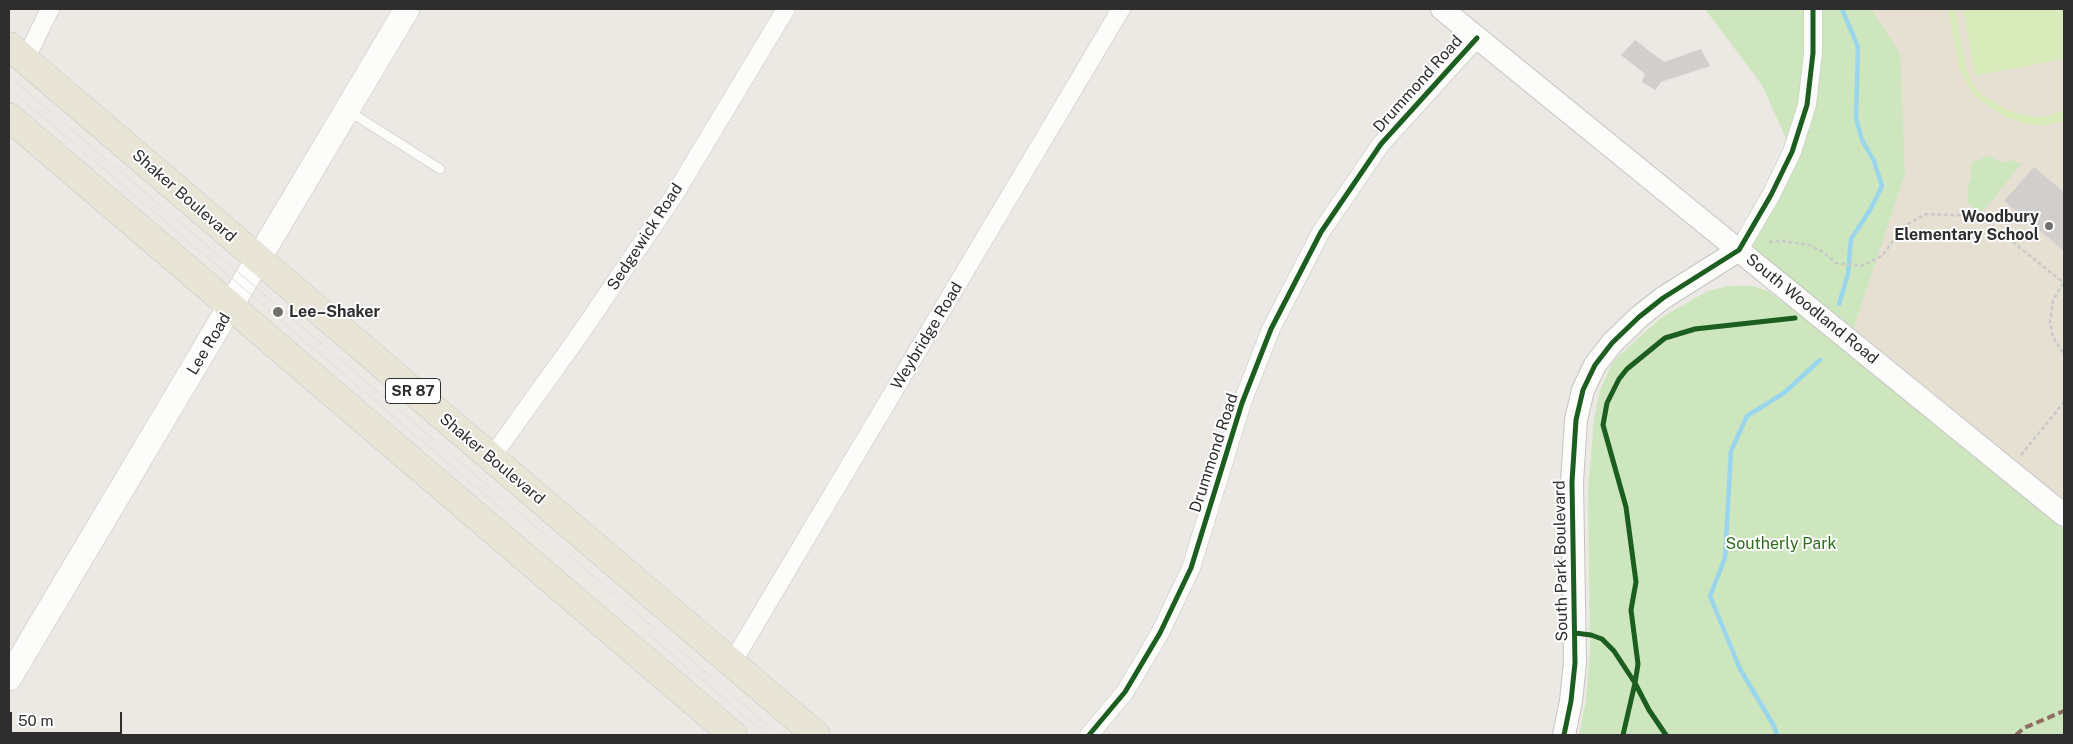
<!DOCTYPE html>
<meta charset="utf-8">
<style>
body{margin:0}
#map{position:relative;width:2073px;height:744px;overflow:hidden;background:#ece8e4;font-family:"Public Sans",sans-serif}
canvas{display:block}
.frame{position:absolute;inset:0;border:10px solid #2e2e2e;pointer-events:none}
.scale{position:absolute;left:10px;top:712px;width:112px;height:22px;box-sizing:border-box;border:2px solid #2e2e2e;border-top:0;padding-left:6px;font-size:15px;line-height:18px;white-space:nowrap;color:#2e2e2e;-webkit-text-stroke:4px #fff;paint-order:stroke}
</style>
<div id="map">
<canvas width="2073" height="744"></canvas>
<div class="frame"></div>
<div class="scale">50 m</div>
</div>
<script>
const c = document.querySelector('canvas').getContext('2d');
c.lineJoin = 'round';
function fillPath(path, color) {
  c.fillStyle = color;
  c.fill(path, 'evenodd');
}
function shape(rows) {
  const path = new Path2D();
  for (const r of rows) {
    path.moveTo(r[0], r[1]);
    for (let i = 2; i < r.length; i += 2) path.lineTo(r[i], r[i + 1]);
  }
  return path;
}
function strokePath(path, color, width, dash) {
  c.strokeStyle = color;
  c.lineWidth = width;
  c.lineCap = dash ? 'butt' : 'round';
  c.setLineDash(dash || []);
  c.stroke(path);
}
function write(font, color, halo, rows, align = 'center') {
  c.font = font + ' "Public Sans",sans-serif';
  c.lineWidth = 4;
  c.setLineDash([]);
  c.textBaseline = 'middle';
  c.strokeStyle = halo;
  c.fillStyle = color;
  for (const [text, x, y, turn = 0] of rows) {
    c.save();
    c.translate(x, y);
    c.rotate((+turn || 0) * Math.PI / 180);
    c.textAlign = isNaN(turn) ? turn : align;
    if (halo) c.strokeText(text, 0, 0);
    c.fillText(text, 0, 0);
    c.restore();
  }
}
const education = shape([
 [1825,9,2064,9,2064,500,1767,257]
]);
const green = shape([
 [1705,9,1871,9,1900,53,1905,174,1850,339,1739,250,1792,152,1762,85],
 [1988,156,2004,163,2012,160,2021,164,1981,214,1968,203,1968,186,1972,176,1970,169,1972,163],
 [1729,286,1752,286,1766,290,1800,313,2064,529,2064,735,1579,735,1586,700,1590,650,1588,491,1594,419,1600,390,1613,361,1662,317,1708,291]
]);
const pitch = shape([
 [1948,9,1955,9,1966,68,1974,87,1985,97,2010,111,2034,117,2046,117,2064,110,2064,121,2043,126,2023,123,2003,116,1978,99,1970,89,1959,68],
 [1963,9,2064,9,2064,59,1975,76]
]);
const stream = shape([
 [1839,304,1848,274,1851,239,1870,210,1882,186,1874,161,1862,140,1856,118,1858,47,1842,9],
 [1777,735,1774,726,1740,669,1710,596,1725,558,1731,451,1747,416,1784,393,1820,360]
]);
const building = shape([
 [1635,40,1664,62,1701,49,1710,66,1661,82,1655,90,1642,82,1645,74,1621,55],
 [2034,167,2064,192,2064,251,2004,201]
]);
const path = shape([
 [1769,242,1784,241,1809,245,1823,252,1836,263,1861,266,1882,256,1904,226,1926,214,1980,216,2064,283],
 [2063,283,2053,301,2050,321,2053,337,2064,354],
 [2021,455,2064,402]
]);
const service = shape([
 [347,110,440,169]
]);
const minor = shape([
 [25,60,50,9],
 [1739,250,1771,195,1792,152,1807,105,1813,53,1813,9],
 [491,458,578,337,673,197,786,9],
 [732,663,1121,9],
 [1089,735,1125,692,1160,633,1191,568,1242,403,1271,329,1321,232,1381,144,1477,38]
]);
const tertiary = shape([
 [1442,9,2064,515],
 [1564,735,1571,701,1575,663,1572,482,1576,420,1583,390,1595,365,1612,343,1639,317,1663,298,1739,250]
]);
const secondary = shape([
 [9,678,407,9]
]);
const primary = shape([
 [9,46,816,735],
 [9,117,733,735]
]);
const tram = shape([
 [9,76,779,735],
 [9,88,503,510],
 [648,634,767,735]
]);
const quiet = shape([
 [2016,735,2024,728,2064,711]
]);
const cycleway = shape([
 [1575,633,1591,635,1602,639,1614,651,1635,683,1623,735],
 [1089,735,1125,692,1160,633,1191,568,1242,403,1271,329,1321,232,1381,144,1477,38],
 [1564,735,1571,701,1575,663,1572,482,1576,420,1583,390,1595,365,1612,343,1639,317,1663,298,1739,250,1771,195,1792,152,1807,105,1813,53,1813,9],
 [1666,735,1649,710,1635,683,1638,664,1631,610,1636,582,1626,507,1603,425,1607,403,1619,379,1627,369,1665,338,1695,329,1795,318]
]);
const markers = [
 [2049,226,5,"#706f6e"],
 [278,312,6,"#706f6e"]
];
const shields = [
 [413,391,55]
];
const shieldNames = [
 ["SR 87",413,391]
];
const streetNames = [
 ["Drummond Road",1418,84,-48],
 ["Shaker Boulevard",184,196,41],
 ["Sedgewick Road",645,237,-57],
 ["South Woodland Road",1812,309,39],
 ["Weybridge Road",927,336,-59],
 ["Lee Road",209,344,-59],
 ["Drummond Road",1214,453,-72],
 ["Shaker Boulevard",492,459,40],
 ["South Park Boulevard",1561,561,-91]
];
const poiNames = [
 ["Woodbury",2039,217],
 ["Elementary School",2039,235],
 ["Lee–Shaker",289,312,"left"]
];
const parkNames = [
 ["Southerly Park",1781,544]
];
fillPath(education, '#e6e0d3');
fillPath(green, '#cee6be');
fillPath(pitch, '#d9eabb');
strokePath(stream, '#99d6ec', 4.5);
fillPath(building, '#d1cecb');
strokePath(service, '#c5c4c5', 10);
strokePath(minor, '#c5c4c5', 19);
strokePath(tertiary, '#c5c4c5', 24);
strokePath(secondary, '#c5c4c5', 26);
strokePath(primary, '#c6c5c4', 29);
strokePath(path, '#c9c9c8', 2.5, [4, 2.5]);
strokePath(service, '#fcfcfb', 9);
strokePath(minor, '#fcfcfb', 18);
strokePath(tertiary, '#fcfcfb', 22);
strokePath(secondary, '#fcfcfb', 25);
strokePath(primary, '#e8e4d6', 28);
strokePath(tram, '#dfdfe1', 1);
strokePath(quiet, '#8d6e63', 4, [8, 4]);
strokePath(cycleway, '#1b5e20', 5);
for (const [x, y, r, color] of markers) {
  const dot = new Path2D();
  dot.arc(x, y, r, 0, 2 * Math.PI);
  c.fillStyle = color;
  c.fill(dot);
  strokePath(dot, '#fff', 2);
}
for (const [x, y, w] of shields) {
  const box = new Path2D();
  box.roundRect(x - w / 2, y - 12.5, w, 25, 4);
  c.fillStyle = '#fff';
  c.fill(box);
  strokePath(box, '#2e2e2e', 1);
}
write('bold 15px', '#2e2e2e', null, shieldNames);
write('16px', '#2e2e2e', '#fff', streetNames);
write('bold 16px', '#2e2e2e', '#fff', poiNames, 'right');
write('16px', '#2c6e1b', '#fff', parkNames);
</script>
